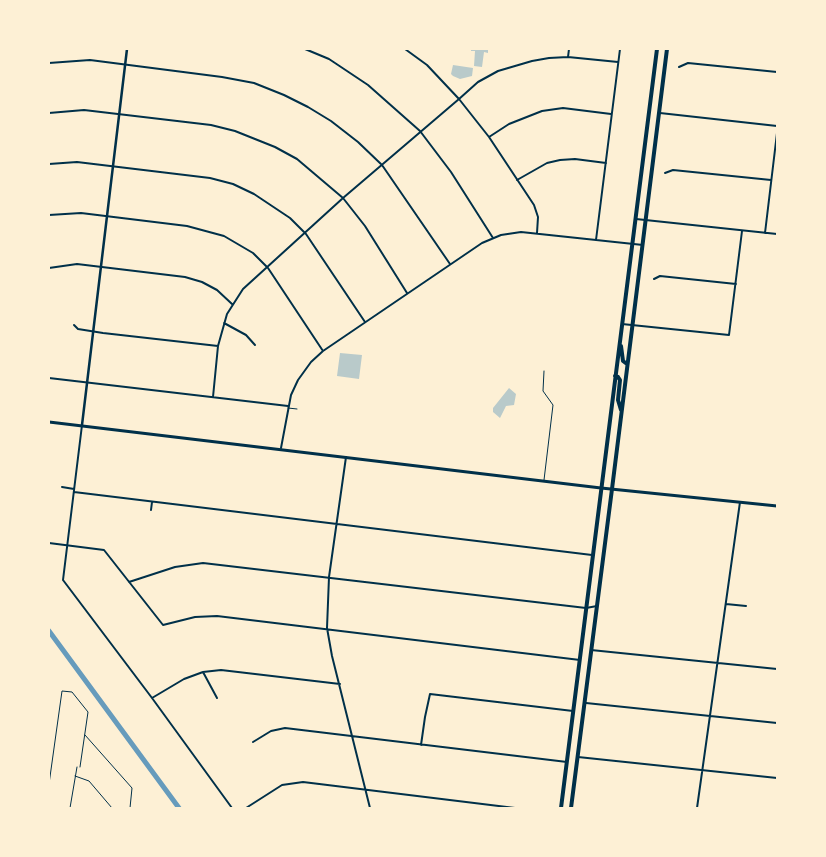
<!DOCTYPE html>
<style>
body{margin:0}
#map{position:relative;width:826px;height:857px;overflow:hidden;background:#fdf0d5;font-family:"Exo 2",sans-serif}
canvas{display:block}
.frame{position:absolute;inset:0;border:50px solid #fdf0d5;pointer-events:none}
</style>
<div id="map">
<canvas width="826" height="857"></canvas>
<div class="frame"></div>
</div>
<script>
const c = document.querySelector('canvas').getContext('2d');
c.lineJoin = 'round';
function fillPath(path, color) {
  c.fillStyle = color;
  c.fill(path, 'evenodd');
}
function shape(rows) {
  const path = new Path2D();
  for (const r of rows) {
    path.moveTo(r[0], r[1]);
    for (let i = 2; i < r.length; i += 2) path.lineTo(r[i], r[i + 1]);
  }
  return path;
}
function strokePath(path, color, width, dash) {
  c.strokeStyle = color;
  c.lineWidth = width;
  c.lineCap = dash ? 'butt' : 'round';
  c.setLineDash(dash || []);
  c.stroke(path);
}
const green = shape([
 [471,49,488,49,488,53,484,52,482,67,474,66,475,51,471,51],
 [453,65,473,68,472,76,460,79,453,76,451,74],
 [340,353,362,355,359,379,337,376],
 [509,388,516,394,514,405,506,406,500,418,493,412,493,408]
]);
const canal = shape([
 [49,631,179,808]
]);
const service = shape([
 [288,408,297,409],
 [544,480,553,405,543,391,544,371],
 [85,735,132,788,130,808],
 [75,776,89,781,112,808],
 [49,784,62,691,72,692,88,712,80,767],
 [70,808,77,767]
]);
const minor = shape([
 [305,49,329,59,368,85,420,131,451,172,493,238],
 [405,49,427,65,459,99,489,137,534,205,538,217,537,233],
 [568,57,569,49],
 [49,63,90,60,222,77,254,83,284,95,308,107,331,121,358,142,382,165,450,264],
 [679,67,688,63,777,72],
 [49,113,84,110,211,125,235,131,275,147,297,159,343,198,365,226,407,293],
 [660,113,777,126],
 [489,137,509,124,542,111,563,108,611,114],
 [49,164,77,162,210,178,233,184,254,194,290,218,306,234,365,322],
 [665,173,673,170,771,180],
 [517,180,547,163,560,160,575,159,606,163],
 [49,215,81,213,187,226,224,236,253,253,268,268,323,351],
 [636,219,777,234],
 [765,233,777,133],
 [596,240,620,49],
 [49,268,77,264,185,277,202,282,217,290,232,304],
 [654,279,660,276,736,284],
 [224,323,246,335,255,345],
 [622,324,729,335,742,231],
 [74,325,78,329,103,333,218,346],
 [49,378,288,406],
 [213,397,218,346,227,314,243,289,343,198,459,99,478,82,498,71,532,61,549,58,568,57,618,62],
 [82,425,63,580,152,698,232,808],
 [281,448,291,395,298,380,311,362,323,351,482,243,501,235,521,232,643,245],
 [346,457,329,577,327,628,332,656,370,808],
 [62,487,74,489],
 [74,492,592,555],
 [151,510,152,502],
 [49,543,104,550,163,625,195,617,217,616,580,660],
 [129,582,175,567,203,563,586,608,597,606],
 [726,604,746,606],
 [591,650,777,669],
 [203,672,217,698],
 [152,698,184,679,203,672,221,670,340,684],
 [586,703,777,723],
 [253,742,271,731,285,728,567,762],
 [421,745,425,717,430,694,573,711],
 [578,757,777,778],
 [246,808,282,785,303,782,515,808],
 [697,808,740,502]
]);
const tertiary = shape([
 [82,425,127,49]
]);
const secondary = shape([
 [49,422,601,488,777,506]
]);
const primary = shape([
 [621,346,623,361,627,364],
 [615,376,618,377,620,380,618,400,621,410],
 [561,808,657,49],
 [571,808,612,489,667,49]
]);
fillPath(green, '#b9caca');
strokePath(canal, '#669bbc', 5);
strokePath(service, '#003049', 1);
strokePath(minor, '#003049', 2);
strokePath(tertiary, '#003049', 2.5);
strokePath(secondary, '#003049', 3);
strokePath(primary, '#003049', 4);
</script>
